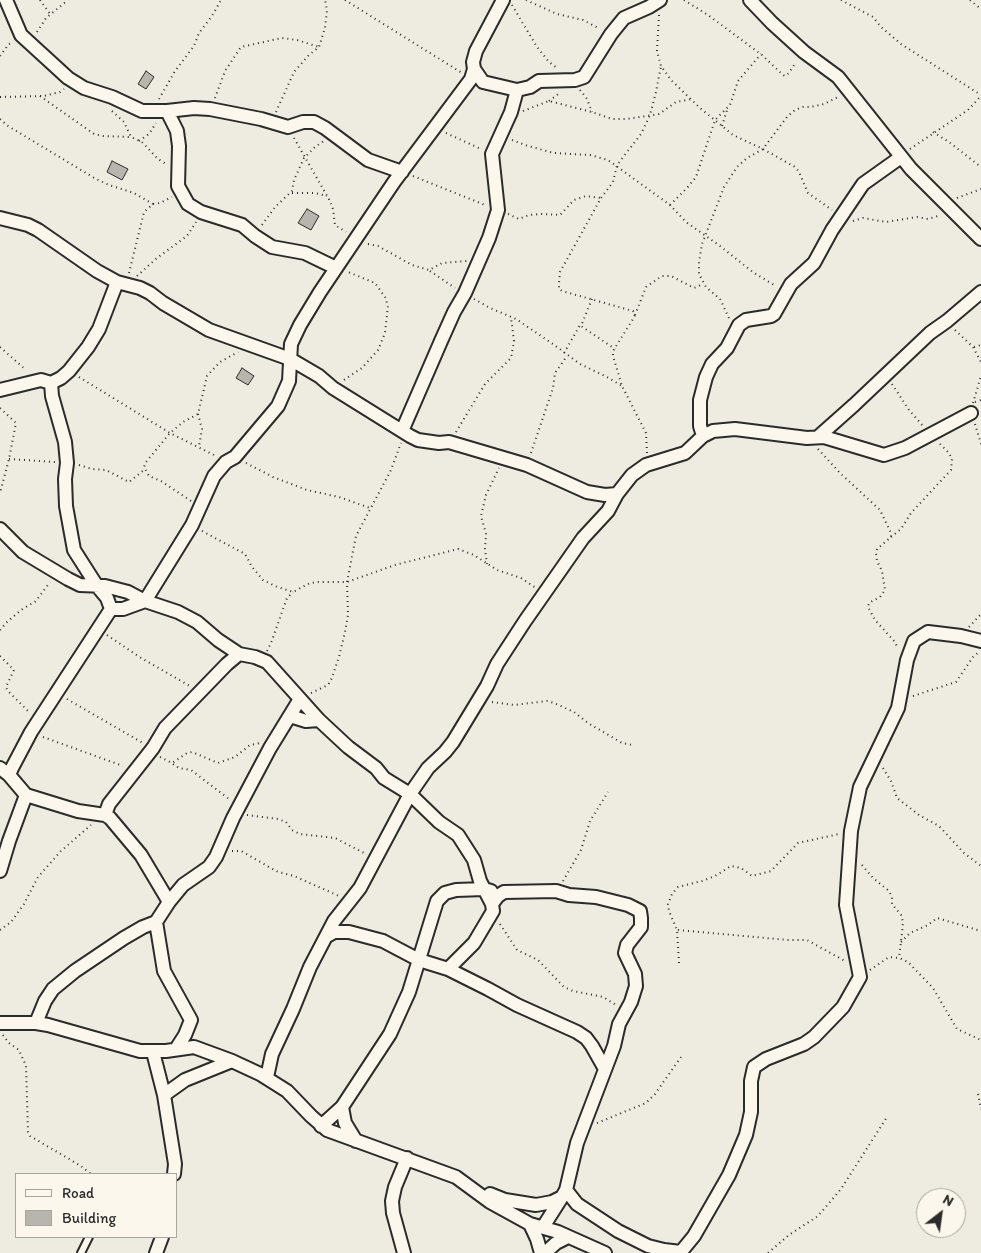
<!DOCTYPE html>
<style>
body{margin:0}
#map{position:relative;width:981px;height:1253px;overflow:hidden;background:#eeebe0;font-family:Itim,sans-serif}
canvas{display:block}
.legend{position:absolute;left:15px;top:1173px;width:162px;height:65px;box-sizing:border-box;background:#fbf7ec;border:1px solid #a8a59f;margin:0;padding:6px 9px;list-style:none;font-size:15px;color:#2b2b2b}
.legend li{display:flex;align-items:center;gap:10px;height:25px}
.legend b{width:25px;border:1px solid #a8a59f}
.north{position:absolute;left:916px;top:1188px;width:50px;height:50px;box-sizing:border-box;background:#fbf7ec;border:1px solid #a8a59f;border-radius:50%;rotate:30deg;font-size:14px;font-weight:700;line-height:20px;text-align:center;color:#2b2b2b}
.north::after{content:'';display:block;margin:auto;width:18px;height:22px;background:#2b2b2b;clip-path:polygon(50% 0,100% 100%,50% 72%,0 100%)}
</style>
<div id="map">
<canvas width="981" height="1253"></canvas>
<ul class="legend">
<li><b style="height:6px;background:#fbf7ec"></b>Road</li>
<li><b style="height:14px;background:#b8b5ae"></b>Building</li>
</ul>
<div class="north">N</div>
</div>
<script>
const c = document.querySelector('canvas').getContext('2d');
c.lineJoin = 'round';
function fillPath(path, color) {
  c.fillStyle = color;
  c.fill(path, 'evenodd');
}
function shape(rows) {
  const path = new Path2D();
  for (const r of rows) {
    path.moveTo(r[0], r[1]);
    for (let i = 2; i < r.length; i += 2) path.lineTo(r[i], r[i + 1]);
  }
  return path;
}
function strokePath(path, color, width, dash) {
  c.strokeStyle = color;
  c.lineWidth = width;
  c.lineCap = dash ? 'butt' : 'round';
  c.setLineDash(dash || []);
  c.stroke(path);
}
const building = shape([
 [146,71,154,77,146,89,138,84,146,71],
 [112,161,128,169,122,180,107,172,112,161],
 [307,209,319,216,311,230,298,223,307,209],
 [242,368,254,376,248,385,236,378,242,368]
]);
const path = shape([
 [40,0,50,14],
 [345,0,462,73],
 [526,0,557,14,583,20,600,29],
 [684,0,708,15,762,55,783,75,785,76,789,73,796,62],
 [841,0,873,17,881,27,901,44,981,95],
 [970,0,981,9],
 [512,5,537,47,549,62,557,68],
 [659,15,657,51,661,66,671,80,700,108,733,135,763,149,795,167,799,172,808,193,832,210],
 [37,32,46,18,68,0],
 [0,56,9,44,13,42],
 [580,90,587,99,592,112],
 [40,96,94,134,103,136,131,137],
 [0,97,44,96,60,92,64,89],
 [215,98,225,71,241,47,282,38,297,40,319,47],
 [159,99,175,71,194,46,199,33,212,16,221,0],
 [549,101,561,92],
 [112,111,124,122,131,137,142,142,158,159,166,164],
 [523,111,549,101,592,112,612,119,627,119,659,114,676,102,692,99],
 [276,112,294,72,309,55,319,47,325,28,327,10,325,0],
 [0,119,8,126,96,179,109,185,134,193,153,204],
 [722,126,728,107],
 [933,132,949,142,981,167],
 [446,133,481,149],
 [294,138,330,201,333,209,335,225,346,232],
 [512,140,528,146,554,153,590,155,608,160,670,205,686,222,720,246,754,273,776,286],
 [139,141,149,134,156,123],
 [910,149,968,110,981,96],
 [413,176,485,205],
 [292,193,315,193,327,196],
 [957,198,981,189],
 [670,205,687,188,696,177,715,120,730,105,738,81,761,54],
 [508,214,519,219,529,215,541,214,560,215,574,200,586,196,601,198],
 [853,221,863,218,886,222,917,217,928,219,941,215],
 [262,225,275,207,292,191,294,180,304,158,315,147,324,141],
 [368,244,378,246,412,265,429,270,442,263,467,261],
 [430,271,455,288],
 [129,273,144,212,153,204,160,203,172,197],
 [137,276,157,258,187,236,196,222],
 [474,299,490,308,516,319,553,344,580,364,607,377,622,386],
 [592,299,581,326,615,349],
 [635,315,646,287,662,276,671,276,694,288,703,284],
 [729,318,720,299,706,287,699,274,699,262,702,244,724,187,737,167,747,158,763,149,787,117,795,110,803,107,810,107,824,104,838,97],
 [955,330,973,347,981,362],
 [0,347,26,370],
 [974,347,981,345],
 [564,353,580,325],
 [79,377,170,433,216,456],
 [344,380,362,368,378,350,385,333,388,306,385,297,375,283,348,272],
 [892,384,909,410,923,426],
 [975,402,981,400],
 [973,403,981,376],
 [0,408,16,423,9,459,0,493],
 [198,414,202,429,199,446],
 [975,424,981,444],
 [456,432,485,384,511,358,514,341,511,318],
 [818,449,840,473,880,510,891,533,891,537,877,549,876,553,877,561,882,571,885,590,880,597,869,603,868,607,875,620,895,642,898,649],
 [531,453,553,388,555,373,567,356],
 [647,453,646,433,622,386,613,356,613,351,633,319,635,315,633,311,562,291,559,289,559,283,560,272,601,198,613,182,617,165,641,134,650,115,656,92,661,66],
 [9,459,55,462],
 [246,463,273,477,307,490,339,497,370,508],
 [79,465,92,469,106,470,129,482,144,470],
 [191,501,161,481,149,476,144,467,146,462,170,433,183,422,198,414,207,376,220,362,238,352],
 [202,531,245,554,252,567,263,580,275,586,293,592,310,583,318,582,347,582,395,565,458,549,474,555,497,570,521,578,536,588],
 [891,537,901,529,911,513,951,470,952,459,949,453,940,444],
 [487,564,485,549,486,534,481,516,486,495,499,468],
 [969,627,981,614],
 [0,630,7,622,21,610,36,601,50,582],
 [107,635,138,656,190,686],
 [267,651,271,643,287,598,293,592],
 [0,656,14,670,6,687,7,690,30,713],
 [311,693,328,685,331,680,339,657,345,632,348,615,347,582,356,536,391,470,401,443],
 [913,696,956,682,973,657,979,652],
 [67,699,143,743],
 [492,702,514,705,547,701,554,703,574,712,588,723,622,743,633,745],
 [43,737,123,766],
 [160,757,172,763,187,753,192,752,218,763,235,757,250,745,260,743],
 [173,764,179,768,191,770,229,799],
 [883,768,891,781,897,798,919,815,939,826,964,853,981,866],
 [247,815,278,819,286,822,292,830,300,834,335,838,364,853],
 [232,851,241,851,278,872,294,876,339,896],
 [862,865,873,878,889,891,892,897,892,904,901,915,903,922,902,933,899,958],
 [563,881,581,850,590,821,608,792],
 [500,924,517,950,538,960,564,987,573,991,603,997,616,1005],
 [0,930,11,922,24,904,38,877,46,868,61,851,91,825],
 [678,930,788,940,807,940,845,961],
 [901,942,910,933,928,925,937,918,981,931],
 [679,963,677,930,669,911,668,904,672,894,678,887,702,881,715,876,731,866,741,868,752,876,771,871,798,843,839,834],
 [870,970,889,957,899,958,908,962,933,988,957,1029,981,1040],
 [3,1035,9,1043,19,1050,26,1066,28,1132,30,1136,81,1166,91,1174],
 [978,1094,981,1109],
 [597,1123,646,1103,655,1094,681,1057],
 [768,1253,789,1235,818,1216,841,1189,887,1117]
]);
const service = shape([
 [81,1253,89,1237]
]);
const minor = shape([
 [6,0,21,35,68,78,84,88,112,97,142,111,167,111,194,108,210,109,261,119,288,127,303,122,314,122,325,128,368,160,402,172],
 [503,0,476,51,473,62,474,69,483,82,517,90,530,87,539,81,575,80,584,77,611,34,624,18,649,7,660,0],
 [750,0,772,23,804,52,838,77,911,169,981,239],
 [167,111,177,131,179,146,178,186,188,204,201,212,242,225,255,236,272,247,305,253,336,268],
 [0,218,28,225,38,230,97,271,117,282,140,288,150,293,163,303,209,330,290,359,319,376,333,388,410,436,418,440,439,443,449,442,527,465,587,492,605,495,617,494],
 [0,390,41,380,51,383,61,378,69,371,88,347,99,329,117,282],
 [402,431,441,341,454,312,465,293,489,238,498,210,492,154,511,112,517,90],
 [703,436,700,426,700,400,706,377,712,364,727,348,739,325,746,320,771,316,774,314,791,284,814,263,832,230,863,184,901,157],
 [818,437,854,405,930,333,947,321,981,292],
 [0,529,23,552,68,579,80,585,105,586,128,592,145,601,178,612,197,622,218,640,239,654,255,657,267,662,319,720,348,747,376,768,384,778,410,794,439,822,458,835,474,860,480,881,492,904,493,911,474,943,448,969],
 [111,609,123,609,145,601,192,525,214,476,226,462,235,457,278,406,289,381,291,344,300,325,320,292,394,182,471,79,474,69],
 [290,716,306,721,319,720],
 [0,768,9,775,26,795,78,811,105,815,110,818,141,855,169,902],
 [9,775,12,768,31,732,111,609,107,598,97,586,74,550,66,506,65,479,67,463,65,442,52,396,51,383],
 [105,815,109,804,153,748,165,728,227,664,239,654],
 [0,871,9,841,26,795],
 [156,922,164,971,191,1020,185,1035,176,1049],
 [327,936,334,932,349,932,383,941,419,960,448,969,488,989,517,1005,577,1032,586,1038,592,1046,605,1069],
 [0,1023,36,1023,48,1025,140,1051,166,1051,194,1047,232,1061,260,1074,287,1091,311,1116,327,1130,456,1177,490,1202,530,1224,558,1232,605,1253],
 [36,1023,45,1001,53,989,75,971,124,938,143,927,156,922,169,902,183,885,209,867,216,857,233,818,270,748,300,699],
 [153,1052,164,1095,175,1164,174,1174],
 [267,1077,272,1054,293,1009,310,967,334,921,360,888,410,794,428,768,445,752,453,742,487,686,497,664,525,621,583,538,608,511,617,494,632,475,646,465,685,453,703,436,713,431,735,429,807,438,824,437,884,455,905,448,971,413],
 [164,1095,185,1080,232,1061],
 [342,1107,345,1123,356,1141],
 [321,1126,342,1107,390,1034,409,992,437,901,445,893,456,890,484,889,491,891],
 [566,1190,577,1204,618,1231,648,1246,664,1250,681,1252],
 [490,1194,505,1200,536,1205,552,1202,562,1197,566,1190,577,1143,614,1046,619,1024,631,1002,636,986,635,974,625,953,627,945,641,927,641,918,640,911,628,905,596,897,569,895,556,891,504,892,498,896,492,904],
 [530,1224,537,1239,541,1253],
 [543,1227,562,1197],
 [156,1253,162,1237],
 [404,1253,393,1213,392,1201,395,1187,407,1158],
 [545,1253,556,1243,568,1237],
 [680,1253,694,1236,729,1175,746,1135,751,1112,751,1081,754,1067,766,1059,804,1044,814,1037,843,1007,860,977,846,905,851,831,860,787,898,708,907,660,914,641,928,632,961,636,981,641]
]);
fillPath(building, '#b8b5ae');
strokePath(building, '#2b2b2b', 1);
strokePath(service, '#2b2b2b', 10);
strokePath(minor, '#2b2b2b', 16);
strokePath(path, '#2b2b2b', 2, [1, 4]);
strokePath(service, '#fbf7ec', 6);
strokePath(minor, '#fbf7ec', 12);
</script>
